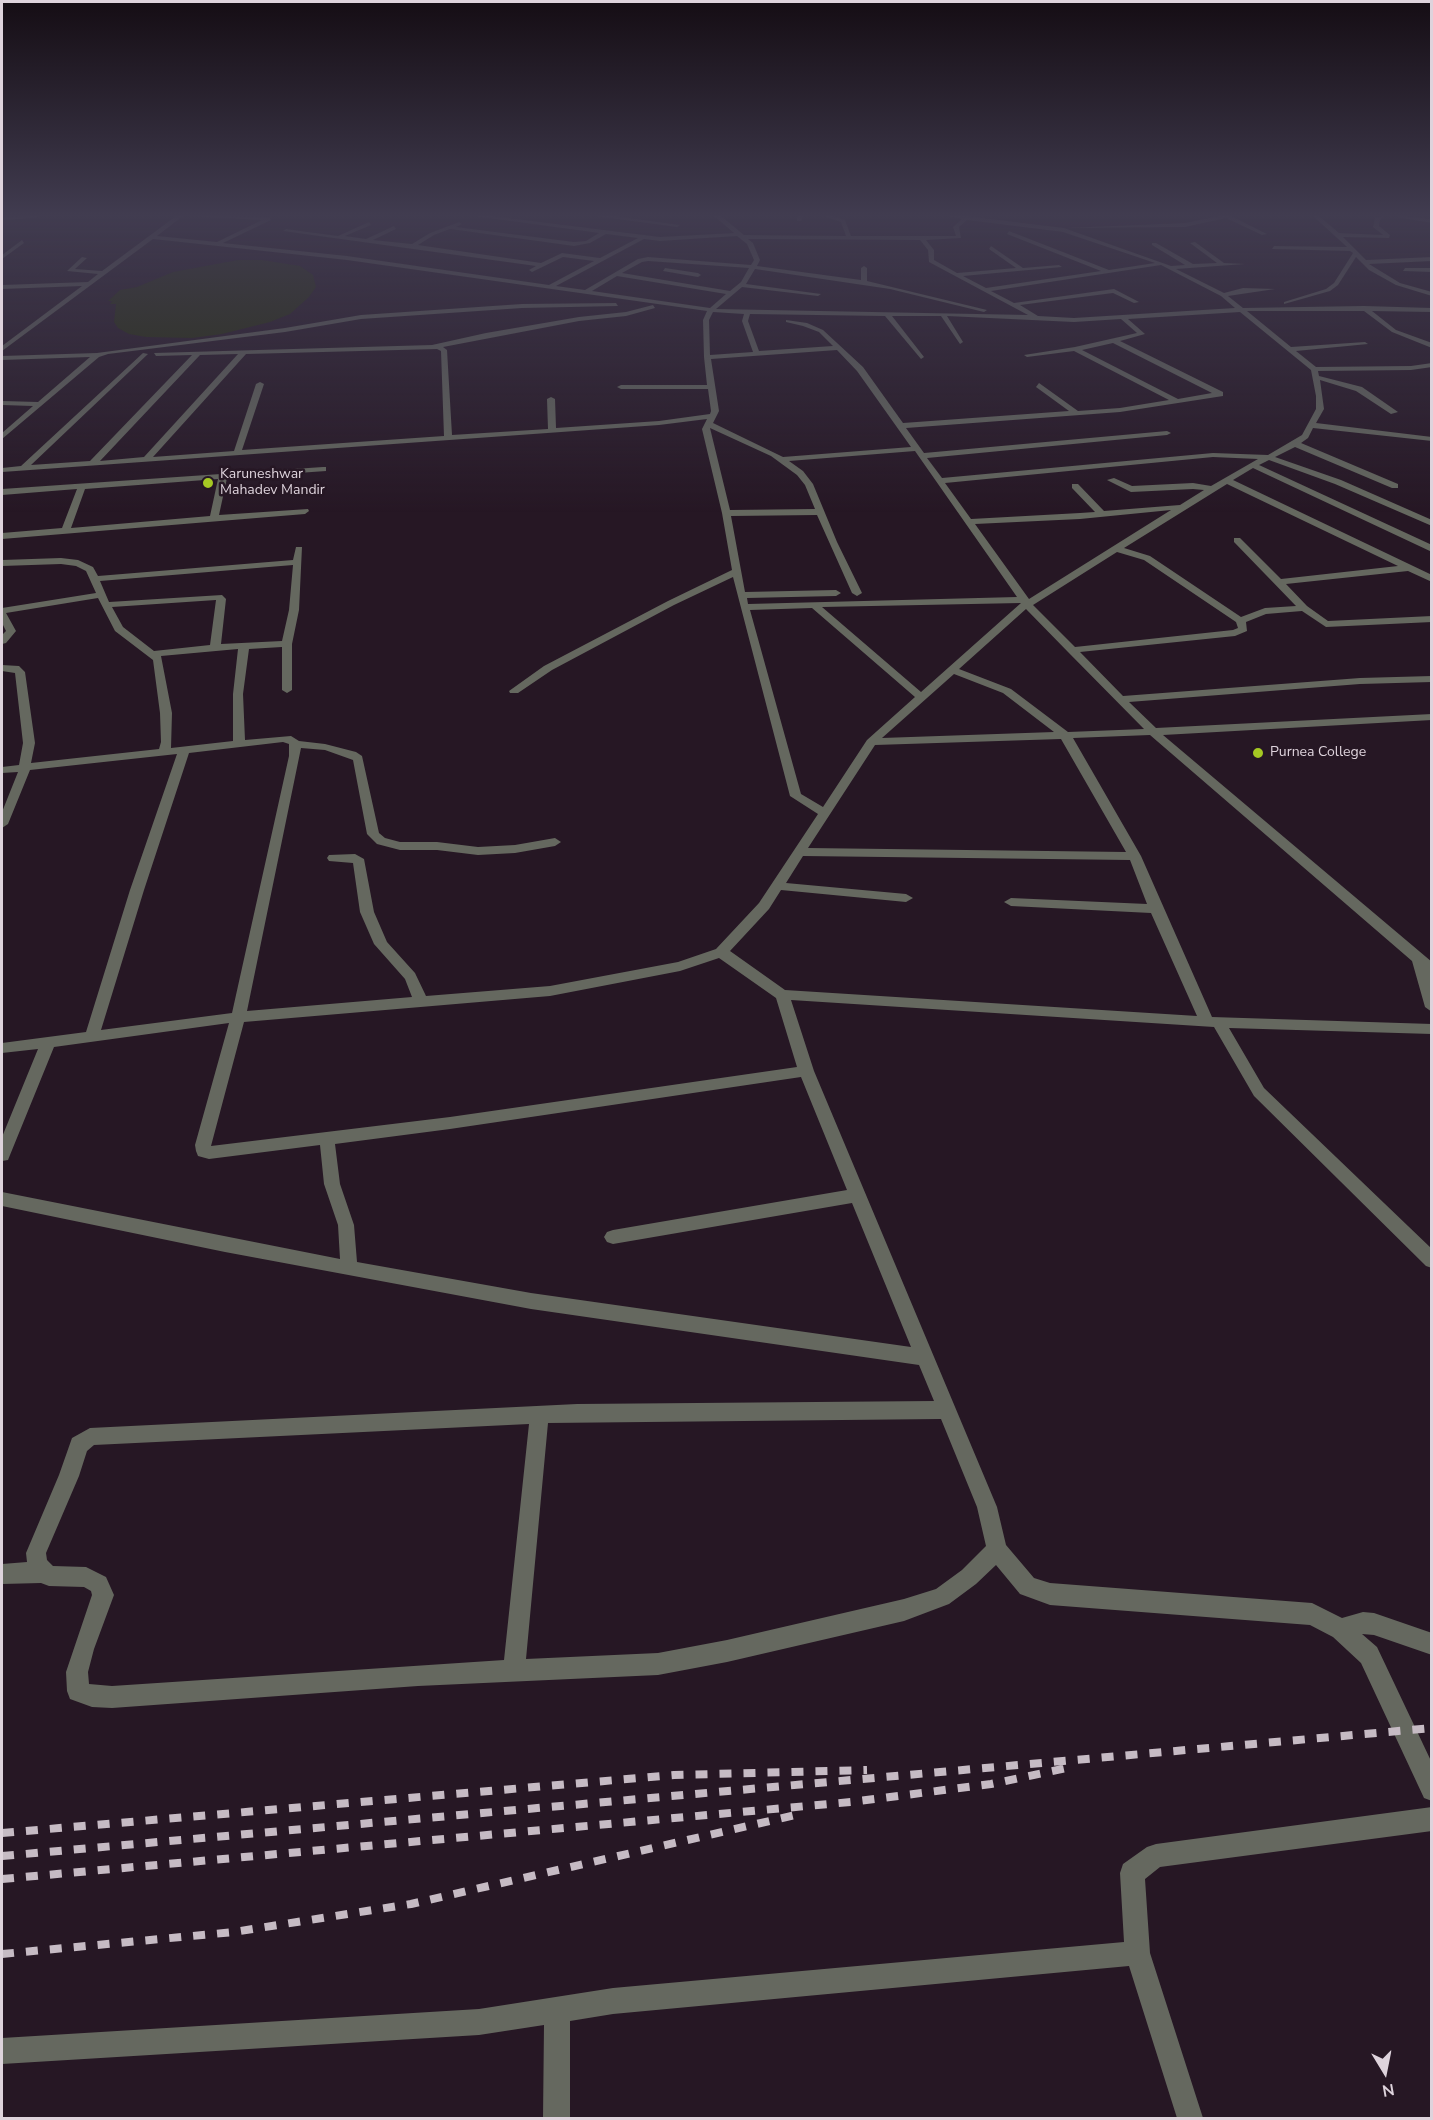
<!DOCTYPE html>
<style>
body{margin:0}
#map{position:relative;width:1433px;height:2120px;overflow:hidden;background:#261724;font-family:"Nunito Sans",sans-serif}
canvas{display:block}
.frame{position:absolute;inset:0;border:3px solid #ded3dc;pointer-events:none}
.north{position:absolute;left:1355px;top:2042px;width:60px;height:60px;-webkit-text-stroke:4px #261724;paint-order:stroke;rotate:170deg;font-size:16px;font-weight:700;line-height:24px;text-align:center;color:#ded3dc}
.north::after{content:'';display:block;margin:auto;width:21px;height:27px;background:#ded3dc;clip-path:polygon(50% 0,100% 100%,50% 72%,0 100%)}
</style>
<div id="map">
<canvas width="1433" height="2120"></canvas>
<div class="frame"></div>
<div class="north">N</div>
</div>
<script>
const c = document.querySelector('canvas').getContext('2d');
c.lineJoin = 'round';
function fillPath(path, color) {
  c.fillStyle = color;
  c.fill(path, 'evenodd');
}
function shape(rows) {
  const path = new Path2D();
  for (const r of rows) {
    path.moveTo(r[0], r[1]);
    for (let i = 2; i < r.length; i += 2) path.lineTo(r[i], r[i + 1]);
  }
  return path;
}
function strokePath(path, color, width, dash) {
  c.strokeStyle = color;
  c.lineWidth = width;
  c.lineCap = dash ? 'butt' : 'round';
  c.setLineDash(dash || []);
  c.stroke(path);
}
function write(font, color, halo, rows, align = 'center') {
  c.font = font + ' "Nunito Sans",sans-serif';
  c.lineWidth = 5;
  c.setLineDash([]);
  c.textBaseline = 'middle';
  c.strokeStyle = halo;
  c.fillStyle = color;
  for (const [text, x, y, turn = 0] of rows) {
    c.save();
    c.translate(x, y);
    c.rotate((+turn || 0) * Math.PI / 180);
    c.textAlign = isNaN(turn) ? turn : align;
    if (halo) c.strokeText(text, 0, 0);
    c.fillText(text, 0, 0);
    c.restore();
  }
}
const green = shape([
 [238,260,262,260,300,266,313,275,316,287,309,297,290,314,270,322,222,334,192,338,146,337,129,334,118,328,114,322,116,304,110,304,112,301,108,301,120,290,137,287,173,272]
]);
const minor = shape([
 [38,216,35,218,2,220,2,217,38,216],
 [176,216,183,216,157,236,217,242,262,220,189,216,269,217,271,220,223,243,347,256,549,285,594,261,563,257,532,272,529,270,536,266,283,231,286,229,338,236,369,222,371,225,345,236,366,239,394,226,396,229,373,240,412,244,430,233,459,222,462,224,456,227,574,242,586,241,599,233,474,216,492,216,660,237,734,233,714,216,721,216,744,235,846,236,841,222,823,216,833,216,845,220,851,236,956,236,953,227,962,219,948,216,966,216,1064,228,1171,266,1185,265,1152,245,1152,243,1156,243,1193,264,1217,263,1190,243,1195,242,1224,263,1245,264,1176,269,1224,293,1243,288,1275,289,1228,296,1243,308,1364,306,1432,308,1432,312,1372,311,1396,330,1432,343,1432,348,1392,332,1364,311,1247,311,1291,347,1365,342,1368,344,1296,351,1316,367,1411,366,1432,363,1432,367,1411,370,1318,371,1319,376,1362,387,1398,412,1391,414,1356,391,1320,380,1324,409,1316,423,1432,437,1432,441,1313,428,1308,438,1301,443,1398,484,1398,488,1392,488,1295,447,1275,457,1341,480,1432,520,1432,526,1335,484,1269,460,1259,465,1432,545,1432,552,1253,468,1233,480,1432,575,1432,582,1408,571,1286,584,1307,606,1328,621,1432,616,1432,622,1326,627,1302,611,1266,614,1246,622,1247,631,1235,636,1080,652,1123,696,1360,678,1432,676,1432,682,1360,684,1129,702,1156,728,1432,714,1432,720,1163,735,1432,962,1432,1012,1425,1007,1412,961,1150,735,1073,738,1141,856,1212,1017,1432,1024,1432,1034,1229,1028,1264,1088,1432,1249,1432,1268,1426,1266,1254,1096,1214,1027,791,1000,814,1071,997,1507,1006,1545,1034,1578,1050,1583,1312,1603,1342,1618,1363,1612,1374,1613,1432,1633,1432,1655,1374,1635,1362,1634,1377,1647,1432,1763,1432,1801,1424,1798,1361,1663,1333,1637,1310,1625,1050,1605,1020,1594,996,1565,976,1584,949,1604,904,1621,727,1662,658,1675,418,1686,112,1708,92,1707,70,1699,67,1691,66,1672,92,1595,91,1591,84,1587,49,1586,41,1583,2,1584,2,1564,27,1562,26,1553,59,1475,72,1438,90,1428,577,1404,934,1401,919,1365,531,1309,225,1252,2,1206,2,1192,340,1259,338,1225,324,1184,320,1145,209,1159,198,1156,196,1151,195,1145,229,1023,54,1047,10,1155,8,1160,2,1161,2,1137,38,1049,2,1053,2,1043,86,1032,130,890,177,754,30,770,8,824,2,828,2,812,18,772,2,773,2,767,19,765,23,743,15,673,2,671,2,665,19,666,25,672,35,743,31,763,159,749,161,742,160,713,153,660,115,631,98,598,6,613,16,631,6,643,2,644,2,635,6,631,2,623,2,608,96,593,86,571,76,566,61,564,2,566,2,560,61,558,78,560,93,567,98,576,293,560,296,547,302,547,299,610,292,644,292,690,287,693,282,690,282,647,249,649,243,694,245,740,291,736,299,741,325,744,356,752,362,756,379,833,385,838,400,842,437,842,478,847,515,845,555,838,561,842,555,846,515,853,478,855,437,850,400,850,377,844,367,834,353,760,325,750,301,748,247,1011,412,997,405,979,374,944,360,912,353,863,329,861,327,858,329,855,355,854,364,859,374,912,387,942,415,973,426,996,550,986,678,962,716,949,759,903,818,814,790,796,733,577,674,605,552,670,518,693,510,693,509,691,544,666,668,601,732,570,722,513,702,429,707,419,659,425,2,472,2,468,21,466,143,353,148,354,31,465,90,461,192,355,156,356,154,353,432,345,486,333,579,317,626,312,653,305,655,308,626,316,579,321,443,347,447,350,452,435,548,429,547,399,551,397,555,399,556,428,659,421,710,414,711,411,708,389,621,389,617,387,621,385,707,385,704,357,703,320,707,311,347,260,153,239,2,351,2,346,82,286,2,289,2,285,88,282,98,274,67,271,82,257,87,258,75,269,102,271,176,216],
 [967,220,1063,232,1155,263,1109,270,1009,231,1007,234,1101,271,986,288,963,276,1062,267,1059,265,1023,268,991,246,989,249,1016,268,957,273,934,260,934,250,926,240,961,238,959,227,967,220],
 [450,229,574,246,590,243,606,234,638,238,600,258,562,253,541,263,418,245,434,235,450,229],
 [737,236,747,244,754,260,751,265,648,257,638,259,585,290,556,286,644,239,660,241,737,236],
 [748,239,920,240,928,250,929,262,1028,315,716,309,742,287,818,296,821,294,746,284,755,269,890,289,984,312,987,310,867,281,867,268,864,266,861,268,861,280,757,266,760,260,753,243,748,239],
 [648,261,749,268,741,282,730,291,622,273,642,262,648,261],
 [1161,265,1221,296,1235,308,1074,318,1038,316,1020,305,1113,293,1134,303,1139,302,1114,289,1014,303,991,291,1161,265],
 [617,276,726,294,710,308,592,291,617,276],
 [713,312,744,314,742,321,753,352,710,355,709,320,713,312],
 [1240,312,1311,370,1316,396,1316,409,1302,435,1268,455,1213,453,942,478,927,458,1167,435,1171,433,1167,431,924,453,906,428,1120,412,1223,396,1223,392,1120,341,1145,334,1128,319,1240,312],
 [750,314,885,316,921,359,924,357,892,316,941,316,960,344,963,342,947,316,1074,322,1121,319,1137,333,1075,347,1024,355,1027,357,1074,351,1169,400,1120,408,1078,411,1039,383,1036,387,1069,411,903,423,863,367,823,330,807,323,786,320,786,322,803,326,819,332,833,346,759,351,748,321,750,314],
 [1113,343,1212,393,1178,399,1082,350,1113,343],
 [437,349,441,351,444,436,242,450,264,384,260,382,256,384,234,451,153,457,246,354,437,349],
 [837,350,857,371,911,447,783,457,713,423,719,411,711,359,837,350],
 [238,354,144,457,100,461,200,355,238,354],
 [710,428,771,456,797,475,805,485,815,509,730,510,710,428],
 [915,451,1017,597,748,604,747,598,836,596,841,593,836,590,745,592,731,516,817,515,852,593,857,596,862,593,837,542,813,484,803,471,789,461,915,451],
 [1213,457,1258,459,1211,486,1193,483,1132,486,1114,478,1107,480,1131,492,1193,489,1204,490,1180,505,1104,511,1078,484,1072,484,1072,488,1095,512,1080,513,971,519,945,483,1213,457],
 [1227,484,1398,566,1281,579,1240,538,1234,538,1234,542,1296,606,1265,608,1241,617,1150,556,1124,548,1227,484],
 [1171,510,1029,599,975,524,1080,519,1171,510],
 [1117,552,1144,560,1236,622,1238,628,1233,630,1075,647,1033,605,1117,552],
 [293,565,289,610,282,641,221,644,226,599,222,595,109,602,100,581,293,565],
 [216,600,210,645,154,651,123,627,112,607,216,600],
 [1021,603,921,692,822,607,1021,603],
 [812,608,915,697,867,740,823,807,801,794,750,610,812,608],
 [1026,609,1068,652,1144,729,1068,732,1011,689,959,669,1026,609],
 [238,649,233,694,233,741,171,748,172,713,161,656,238,649],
 [954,674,1003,693,1054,732,882,738,954,674],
 [1061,739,1126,852,808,848,875,745,1061,739],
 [283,742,289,744,289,756,232,1013,101,1030,144,890,189,753,283,742],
 [803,856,1130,860,1147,904,1011,898,1004,902,1011,906,1151,913,1197,1016,785,990,730,951,769,909,781,890,906,902,913,898,906,894,786,883,803,856],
 [719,958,776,998,797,1067,450,1117,211,1146,244,1022,550,996,680,971,719,958],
 [801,1077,847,1190,613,1230,607,1232,604,1237,607,1242,613,1244,852,1203,911,1347,531,1293,357,1262,354,1225,340,1184,335,1144,450,1129,801,1077],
 [941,1419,977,1507,986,1546,962,1570,936,1589,904,1599,727,1640,658,1653,526,1659,548,1423,941,1419],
 [529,1424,504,1660,112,1686,89,1684,88,1672,94,1649,114,1595,106,1577,86,1567,53,1566,47,1560,46,1553,79,1476,87,1451,94,1445,529,1424],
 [595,216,614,216,680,225,677,227,595,216],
 [797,216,803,216,801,221,797,221,797,216],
 [1219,216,1231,216,1267,234,1262,235,1226,218,1185,227,1066,228,1185,223,1219,216],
 [1313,216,1319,216,1339,233,1383,235,1373,227,1375,218,1384,216,1380,220,1379,226,1390,235,1389,238,1343,237,1366,260,1432,257,1432,261,1369,264,1400,283,1432,292,1432,296,1396,285,1369,270,1356,257,1338,285,1330,291,1284,304,1284,302,1326,289,1334,283,1353,253,1350,251,1272,249,1274,246,1347,247,1313,216],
 [1399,216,1432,219,1432,223,1402,218,1399,216],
 [22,240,24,243,2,259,2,255,22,240],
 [665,268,698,273,701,275,698,277,663,271,665,268],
 [1405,268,1432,268,1432,272,1403,271,1405,268],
 [616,303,618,306,522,308,361,319,285,332,108,354,99,357,2,439,2,433,33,406,2,405,2,401,38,402,90,357,2,360,2,356,97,353,285,328,361,315,522,304,616,303],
 [323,467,326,467,326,471,227,478,219,515,308,509,309,511,305,514,2,539,2,533,62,528,77,489,2,495,2,489,323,467],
 [218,479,210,516,71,528,85,489,218,479],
 [1432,1807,1432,1831,1160,1867,1145,1879,1150,1953,1203,2118,1177,2118,1129,1966,613,2014,570,2021,570,2118,543,2118,544,2025,479,2035,2,2064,2,2038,479,2009,613,1988,1124,1942,1120,1873,1123,1864,1147,1847,1156,1844,1432,1807]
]);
const rail = shape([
 [2,1833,674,1775,867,1770],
 [2,1856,1432,1728],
 [2,1879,851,1802,991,1784,1067,1768],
 [2,1954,234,1932,411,1904,804,1813]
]);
const markers = [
 [208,483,6,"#a5c823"],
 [1258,753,6,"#a5c823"]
];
const farPoinames = [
 ["Karuneshwar",220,475],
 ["Mahadev Mandir",220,491],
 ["Purnea College",1270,753]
];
fillPath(green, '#232c07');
fillPath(minor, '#65685f');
strokePath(rail, '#c6bbc4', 8, [12, 12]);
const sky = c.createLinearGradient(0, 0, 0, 513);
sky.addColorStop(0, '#150d14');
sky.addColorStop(0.42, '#413c50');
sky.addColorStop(1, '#413c5000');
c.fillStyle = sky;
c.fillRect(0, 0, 1433, 513);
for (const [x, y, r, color] of markers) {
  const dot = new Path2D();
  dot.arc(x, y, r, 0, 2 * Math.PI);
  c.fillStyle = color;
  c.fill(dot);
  strokePath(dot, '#261724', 2);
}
write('14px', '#ded3dc', '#261724', farPoinames, 'left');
</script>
